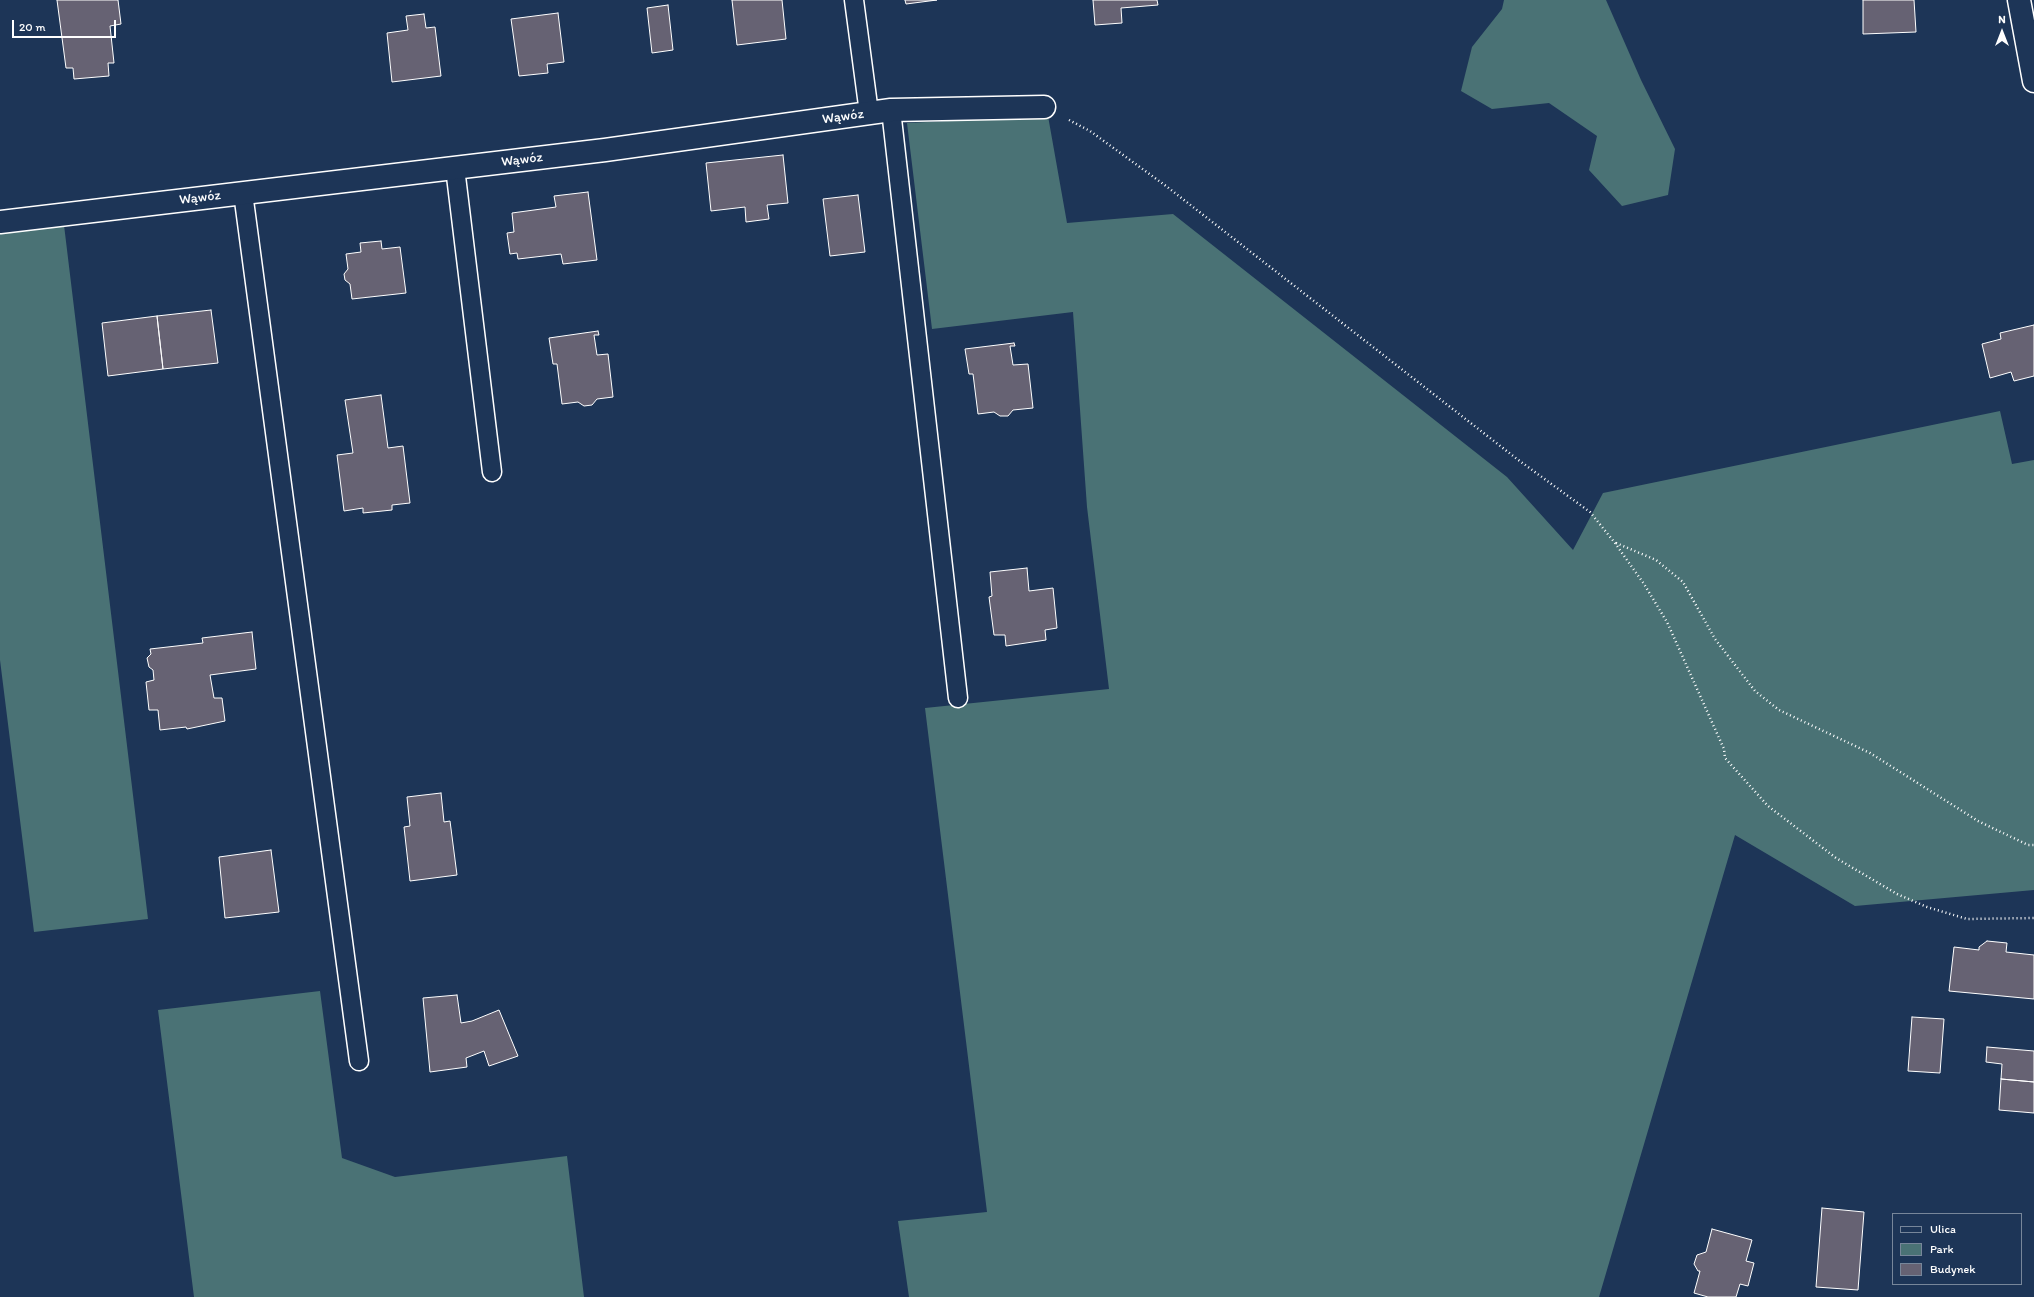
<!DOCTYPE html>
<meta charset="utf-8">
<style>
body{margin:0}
#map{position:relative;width:2034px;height:1297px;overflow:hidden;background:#1d3557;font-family:Itim,sans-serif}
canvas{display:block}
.legend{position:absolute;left:1892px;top:1213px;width:130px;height:72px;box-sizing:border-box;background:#1d3557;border:1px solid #77869a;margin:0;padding:5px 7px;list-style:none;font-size:12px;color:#fff}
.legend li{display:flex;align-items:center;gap:8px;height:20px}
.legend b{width:20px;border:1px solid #77869a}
.north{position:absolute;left:1982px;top:12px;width:40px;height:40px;-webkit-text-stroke:3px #1d3557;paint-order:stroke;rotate:0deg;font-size:11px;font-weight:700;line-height:16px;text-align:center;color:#fff}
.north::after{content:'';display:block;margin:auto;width:14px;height:18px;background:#fff;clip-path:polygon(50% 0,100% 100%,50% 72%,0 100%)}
.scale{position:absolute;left:12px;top:20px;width:104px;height:18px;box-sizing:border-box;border:2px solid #fff;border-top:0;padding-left:5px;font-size:12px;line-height:14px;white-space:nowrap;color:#fff;-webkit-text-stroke:3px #1d3557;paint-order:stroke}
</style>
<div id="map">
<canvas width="2034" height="1297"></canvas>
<ul class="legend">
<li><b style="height:5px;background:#1d3557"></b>Ulica</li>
<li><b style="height:11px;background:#4a7275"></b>Park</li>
<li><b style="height:11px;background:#666273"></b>Budynek</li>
</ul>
<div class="north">N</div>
<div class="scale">20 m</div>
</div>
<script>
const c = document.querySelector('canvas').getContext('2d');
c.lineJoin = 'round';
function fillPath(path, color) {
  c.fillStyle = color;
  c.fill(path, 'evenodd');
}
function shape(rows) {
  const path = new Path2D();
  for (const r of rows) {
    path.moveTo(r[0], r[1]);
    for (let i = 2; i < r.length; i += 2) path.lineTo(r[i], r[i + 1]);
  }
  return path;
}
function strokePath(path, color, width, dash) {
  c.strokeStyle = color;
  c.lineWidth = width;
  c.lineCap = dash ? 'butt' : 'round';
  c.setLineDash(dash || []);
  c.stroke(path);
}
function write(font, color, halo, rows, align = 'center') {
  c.font = font + ' Itim,sans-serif';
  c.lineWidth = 4;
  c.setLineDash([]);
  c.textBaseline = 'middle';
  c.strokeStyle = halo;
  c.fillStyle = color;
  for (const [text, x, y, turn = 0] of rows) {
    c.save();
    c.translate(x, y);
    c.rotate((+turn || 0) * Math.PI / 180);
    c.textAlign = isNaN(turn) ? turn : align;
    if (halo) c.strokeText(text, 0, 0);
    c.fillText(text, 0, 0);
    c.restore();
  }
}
const green = shape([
 [1504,0,1606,0,1641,80,1675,149,1668,195,1622,206,1589,170,1597,136,1549,103,1492,109,1461,91,1472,47,1502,9],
 [1048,116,1067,223,1173,214,1507,477,1573,550,1603,493,2000,411,2012,464,2034,460,2034,890,1855,906,1735,835,1599,1297,909,1297,898,1221,987,1212,925,708,1109,689,1087,507,1073,312,932,329,907,123],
 [64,225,148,919,34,932,0,660,0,233],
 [320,991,342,1158,395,1177,567,1156,584,1297,194,1297,158,1010]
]);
const building = shape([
 [57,0,118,0,121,24,110,26,114,63,108,63,109,76,74,79,73,68,66,68,57,0],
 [732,0,782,0,786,39,737,45,732,0],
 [905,0,937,0,906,4,905,0],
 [1093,0,1157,0,1158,5,1121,8,1122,23,1095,25,1093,0],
 [1863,0,1914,0,1916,32,1863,34,1863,0],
 [668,5,673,50,652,53,647,8,668,5],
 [558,13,564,62,547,64,548,73,519,76,511,19,558,13],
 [424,14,426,28,435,27,441,76,392,82,387,33,408,30,406,16,424,14],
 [783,155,788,203,767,205,769,219,746,222,745,207,711,211,706,163,783,155],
 [588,192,597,260,563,264,561,254,518,259,517,253,510,254,507,233,514,232,512,213,556,207,554,196,588,192],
 [858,195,865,252,830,256,823,199,858,195],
 [381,241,382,249,400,247,406,293,352,299,350,284,345,280,344,274,348,269,346,254,361,252,360,243,381,241],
 [211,310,218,363,163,369,157,316,211,310],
 [157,316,163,369,108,376,102,323,157,316],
 [2034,325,2034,376,2014,381,2011,372,1990,378,1982,344,2001,339,2000,333,2034,325],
 [598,331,599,335,594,335,597,355,608,354,613,397,597,399,592,405,584,406,578,402,562,404,557,364,553,364,549,338,598,331],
 [1014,343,1015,346,1010,346,1013,365,1028,364,1033,408,1013,410,1008,416,1000,416,994,412,978,414,973,374,969,374,965,349,1014,343],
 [381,395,388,448,403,446,410,503,392,505,392,510,363,513,363,508,344,511,337,455,353,453,345,400,381,395],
 [1027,568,1029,591,1053,588,1057,628,1045,630,1046,640,1006,646,1005,635,994,635,989,597,992,596,990,572,1027,568],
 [252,632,256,669,210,675,214,698,222,698,225,721,187,729,186,727,160,730,158,710,149,710,146,682,154,680,153,670,149,667,147,658,151,654,150,649,203,643,202,638,252,632],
 [441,793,444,822,450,821,457,875,410,881,404,827,410,826,407,797,441,793],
 [271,850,279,912,225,918,219,857,271,850],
 [1987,941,2007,943,2006,952,2034,955,2034,999,1949,991,1954,947,1979,950,1979,947,1987,941],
 [457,995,461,1023,472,1021,499,1010,518,1056,489,1066,484,1051,466,1058,467,1067,430,1072,423,998,457,995],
 [1912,1017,1944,1019,1940,1073,1908,1071,1912,1017],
 [1987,1047,2034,1051,2034,1082,2001,1079,2002,1064,1986,1062,1987,1047],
 [2001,1079,2034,1082,2034,1113,1999,1110,2001,1079],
 [1822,1208,1864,1212,1858,1290,1816,1287,1822,1208],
 [1712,1229,1752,1240,1746,1261,1754,1263,1748,1286,1740,1284,1736,1297,1708,1297,1694,1293,1700,1271,1698,1271,1694,1264,1697,1255,1706,1252,1712,1229]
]);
const path = shape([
 [1069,120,1090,131,1166,186,1517,459,1590,512,1615,543,1644,584,1667,622,1724,749,1725,758,1768,806,1836,858,1897,894,1927,907,1967,919,2034,918],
 [1616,543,1656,560,1683,582,1715,639,1755,691,1779,710,1870,753,1978,821,2028,845,2034,845]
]);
const service = shape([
 [854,0,869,113],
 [891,110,958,698],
 [455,168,492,472],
 [243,193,359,1061]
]);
const minor = shape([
 [2019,0,2034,81],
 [0,222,605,150,891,110,1044,107]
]);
const streetNames = [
 ["Wąwóz",843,117,-8],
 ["Wąwóz",522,160,-7],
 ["Wąwóz",200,198,-7]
];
fillPath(green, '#4a7275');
fillPath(building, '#666273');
strokePath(building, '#fff', 1);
strokePath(service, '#fff', 21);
strokePath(minor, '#fff', 25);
strokePath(path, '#fff', 2.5, [1, 3]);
strokePath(service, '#1d3557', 18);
strokePath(minor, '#1d3557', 22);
write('14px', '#fff', '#1d3557', streetNames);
</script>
